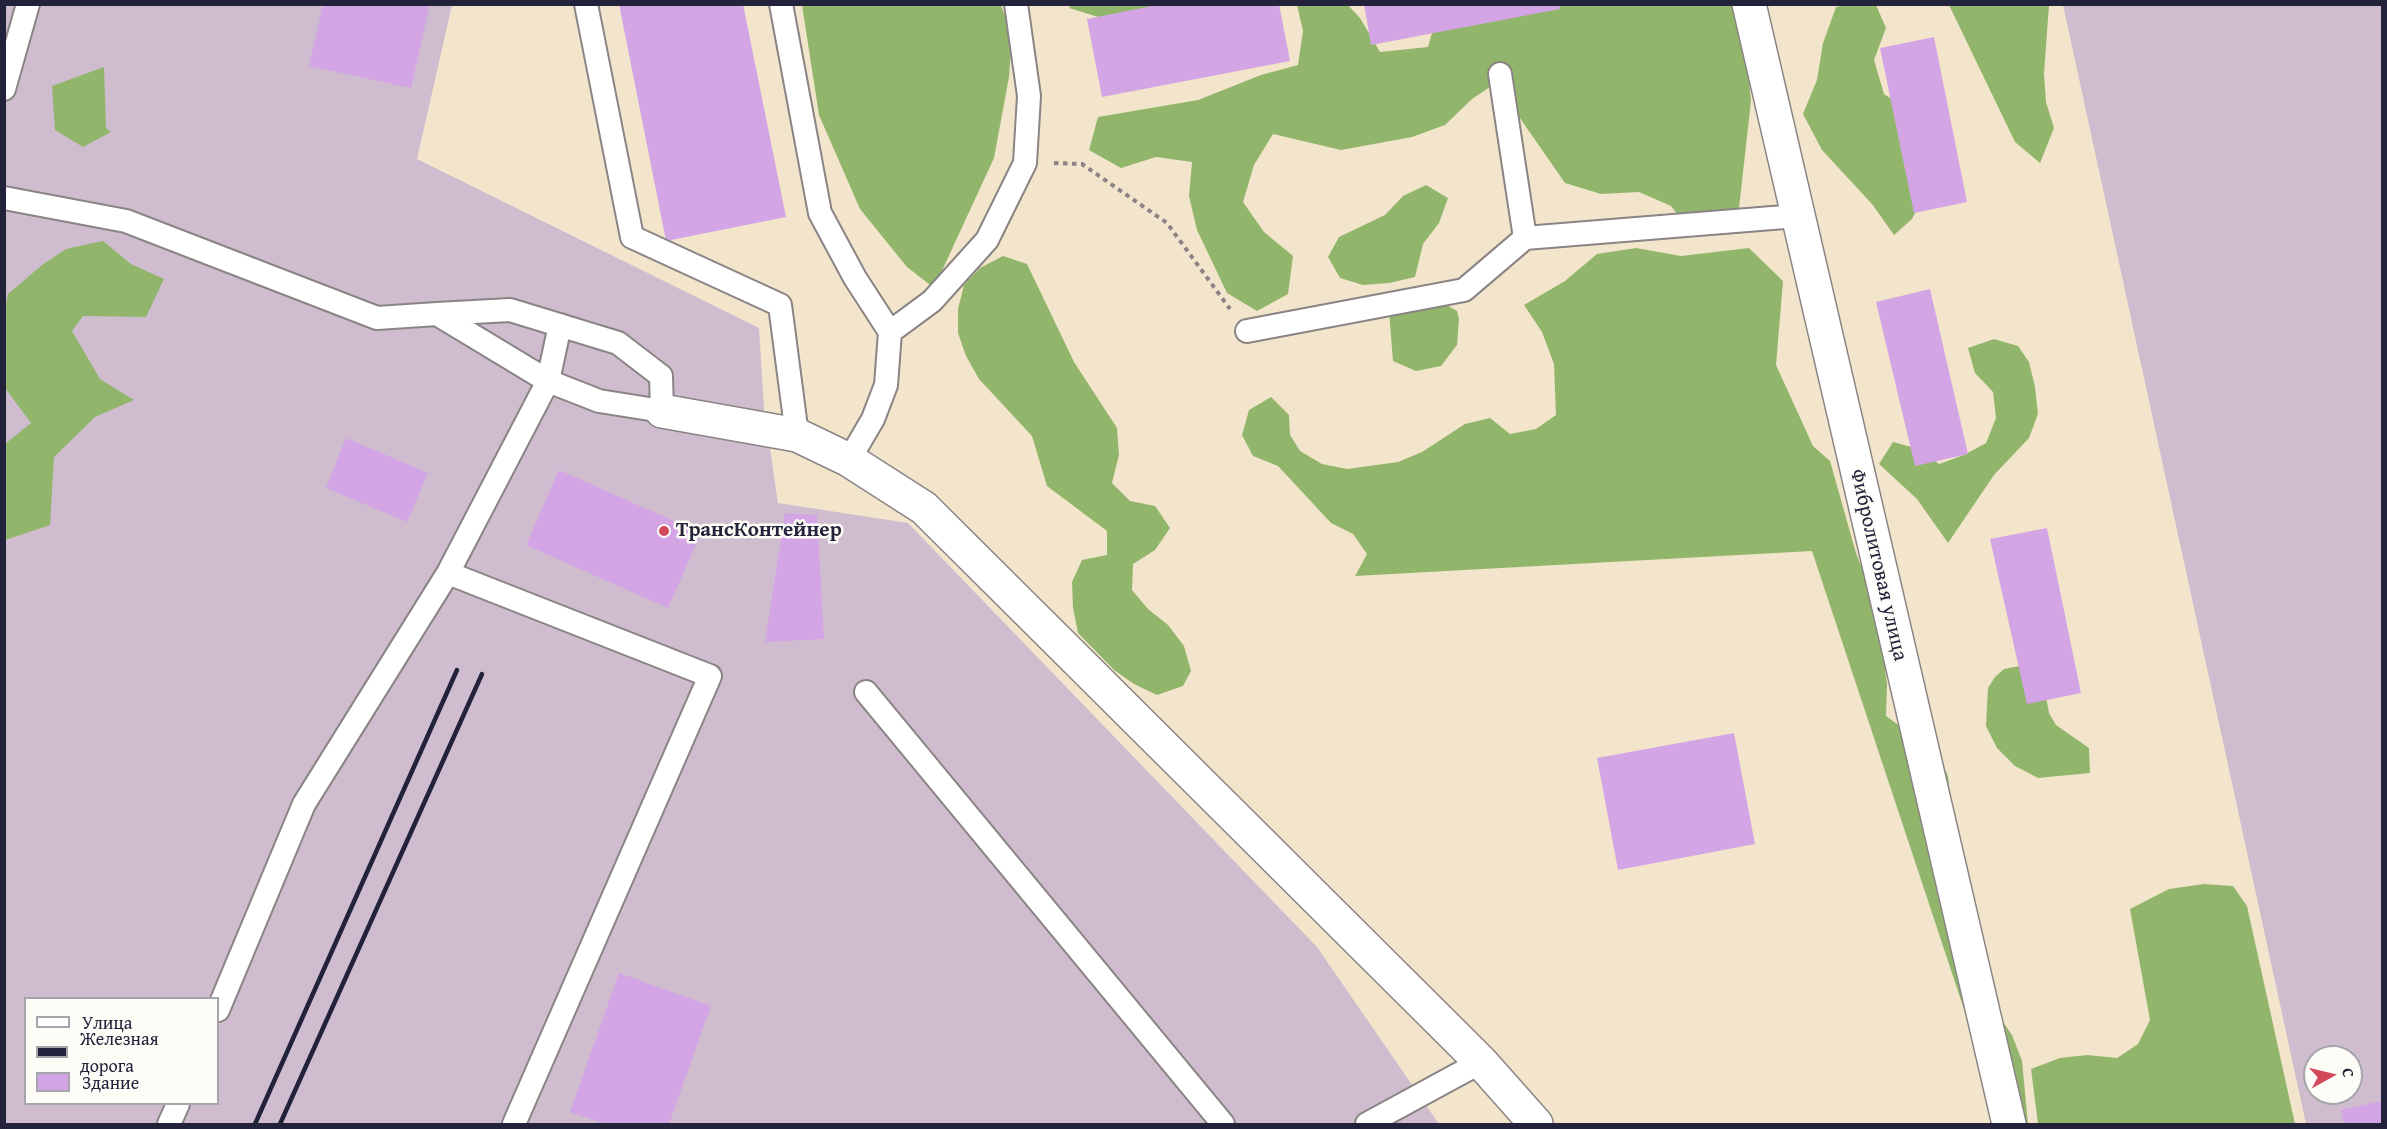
<!DOCTYPE html>
<meta charset="utf-8">
<style>
body{margin:0}
#map{position:relative;width:2387px;height:1129px;overflow:hidden;background:#f3e5cc;font-family:"Gentium Book Plus",serif}
canvas{display:block}
.frame{position:absolute;inset:0;border:6px solid #22223b;pointer-events:none}
.legend{position:absolute;left:24px;top:997px;width:195px;height:108px;box-sizing:border-box;background:#fdfcf7;border:2px solid #a5a5ac;margin:0;padding:8px 10px;list-style:none;font-size:18px;color:#22223b}
.legend li{display:flex;align-items:center;gap:12px;height:30px}
.legend b{width:30px;border:2px solid #a5a5ac}
.north{position:absolute;left:2303px;top:1045px;width:60px;height:60px;box-sizing:border-box;background:#fdfcf7;border:2px solid #a5a5ac;border-radius:50%;rotate:82deg;font-size:16px;font-weight:700;line-height:24px;text-align:center;color:#22223b}
.north::after{content:'';display:block;margin:auto;width:21px;height:27px;background:#d1495b;clip-path:polygon(50% 0,100% 100%,50% 72%,0 100%)}
</style>
<div id="map">
<canvas width="2387" height="1129"></canvas>
<div class="frame"></div>
<ul class="legend">
<li><b style="height:8px;background:#fff"></b>Улица</li>
<li><b style="height:8px;background:#22223b"></b>Железная дорога</li>
<li><b style="height:16px;background:#d3a5e5"></b>Здание</li>
</ul>
<div class="north">С</div>
</div>
<script>
const c = document.querySelector('canvas').getContext('2d');
c.lineJoin = 'round';
function fillPath(path, color) {
  c.fillStyle = color;
  c.fill(path, 'evenodd');
}
function shape(rows) {
  const path = new Path2D();
  for (const r of rows) {
    path.moveTo(r[0], r[1]);
    for (let i = 2; i < r.length; i += 2) path.lineTo(r[i], r[i + 1]);
  }
  return path;
}
function strokePath(path, color, width, dash) {
  c.strokeStyle = color;
  c.lineWidth = width;
  c.lineCap = dash ? 'butt' : 'round';
  c.setLineDash(dash || []);
  c.stroke(path);
}
function write(font, color, halo, rows, align = 'center') {
  c.font = font + ' "Gentium Book Plus",serif';
  c.lineWidth = 5;
  c.setLineDash([]);
  c.textBaseline = 'middle';
  c.strokeStyle = halo;
  c.fillStyle = color;
  for (const [text, x, y, turn = 0] of rows) {
    c.save();
    c.translate(x, y);
    c.rotate((+turn || 0) * Math.PI / 180);
    c.textAlign = isNaN(turn) ? turn : align;
    if (halo) c.strokeText(text, 0, 0);
    c.fillText(text, 0, 0);
    c.restore();
  }
}
const industrial = shape([
 [5,4,452,5,417,159,759,328,764,408,778,503,908,523,1317,947,1439,1124,5,1124],
 [26,998,218,998,218,1104,26,1104],
 [2063,5,2382,5,2382,1124,2306,1124],
 [2315,1057,2351,1057,2351,1093,2315,1093]
]);
const forest = shape([
 [1072,4,1154,5,1142,14,1105,19,1069,8],
 [802,5,1001,5,1012,37,1009,77,994,158,934,288,907,267,860,209,819,115],
 [1297,5,1348,5,1360,18,1380,52,1428,47,1438,12,1448,5,1741,5,1751,101,1738,217,1693,235,1671,206,1639,192,1601,194,1565,183,1515,111,1499,81,1472,99,1445,125,1412,137,1341,150,1273,134,1254,165,1243,202,1264,232,1293,256,1288,294,1257,311,1227,293,1197,230,1189,196,1192,162,1156,157,1121,168,1089,150,1098,117,1198,100,1261,75,1298,65,1303,31],
 [1845,5,1876,5,1886,28,1874,60,1884,94,1913,113,1927,189,1912,219,1894,235,1872,204,1822,150,1803,114,1817,80,1823,43,1836,7],
 [1949,5,2049,5,2044,74,2046,102,2054,128,2040,163,2015,142],
 [104,67,106,128,111,132,83,147,55,130,52,86],
 [1426,185,1448,198,1439,223,1423,244,1415,277,1389,283,1363,285,1340,278,1328,257,1339,237,1385,215,1403,196],
 [103,241,131,264,164,279,146,317,83,316,72,331,100,379,134,400,95,417,54,457,50,525,5,540,5,444,31,423,5,388,4,315,8,294,42,265,66,249],
 [1636,248,1681,256,1749,248,1783,281,1776,365,1813,446,1830,461,1856,553,1876,603,1887,684,1886,716,1937,753,1948,776,1951,803,1940,827,1997,1013,2012,1035,2022,1061,2028,1124,2002,1124,1812,551,1355,576,1367,554,1353,534,1331,523,1278,466,1253,456,1242,435,1249,410,1271,397,1289,415,1290,435,1300,451,1322,464,1347,469,1398,462,1422,452,1465,424,1490,418,1510,434,1536,429,1556,415,1554,364,1542,332,1524,305,1565,281,1597,254],
 [1003,256,1027,264,1074,362,1117,428,1119,455,1112,483,1130,501,1155,506,1170,528,1155,550,1133,564,1132,590,1148,609,1168,625,1184,646,1191,671,1183,686,1157,695,1134,684,1114,670,1078,633,1073,608,1072,582,1082,560,1107,555,1107,531,1047,486,1032,436,979,379,966,356,958,333,958,309,964,285,980,268],
 [1436,299,1457,311,1459,319,1457,345,1441,366,1416,371,1393,361,1389,311],
 [1994,339,2018,346,2029,362,2035,387,2038,414,2029,438,1994,475,1948,543,1917,499,1879,464,1893,442,1919,449,1939,464,1964,455,1986,443,1996,418,1993,392,1975,373,1968,348],
 [2030,664,2041,670,2049,713,2056,725,2089,748,2090,773,2038,778,2015,766,1997,748,1986,726,1988,688,1995,677,2004,669],
 [2204,884,2233,886,2247,906,2295,1124,2038,1124,2031,1069,2060,1058,2087,1055,2117,1058,2138,1044,2150,1020,2130,909,2169,889]
]);
const building = shape([
 [323,4,430,4,411,88,309,66],
 [619,4,743,4,786,217,666,241],
 [1162,4,1279,4,1290,61,1102,97,1087,19],
 [1364,4,1559,4,1560,9,1371,45],
 [1934,37,1967,202,1914,213,1880,48],
 [1930,289,1968,454,1915,466,1876,302],
 [346,438,428,473,407,522,326,488],
 [559,470,701,533,668,608,526,545],
 [785,513,817,515,824,639,765,642],
 [2047,528,2081,693,2027,704,1990,539],
 [1734,733,1755,844,1618,870,1597,758],
 [619,973,711,1006,669,1124,606,1124,570,1112],
 [2382,1101,2382,1124,2344,1124,2341,1110]
]);
const path = shape([
 [1054,163,1082,164,1167,223,1230,309]
]);
const service = shape([
 [586,4,632,237,780,305,797,435],
 [781,4,820,213,855,278,890,332,886,385,873,419,849,460],
 [1500,74,1525,238,1797,216],
 [4,89,28,4],
 [4,198,126,221,377,318,437,314,510,310,618,343,661,376,662,411,599,401,548,381,437,314],
 [1247,331,1464,290,1525,238],
 [890,332,932,301,987,240,1025,163,1029,96,1016,4],
 [866,692,1223,1124],
 [218,1010,304,804,448,573],
 [169,1124,178,1104],
 [514,1124,710,676,448,573,548,381,560,325],
 [1367,1124,1481,1062]
]);
const minor = shape([
 [1749,4,2009,1124],
 [662,411,797,435,849,460,924,508,1481,1062,1536,1124]
]);
const rail = shape([
 [255,1124,457,670],
 [280,1124,482,674]
]);
const markers = [
 [664,531,6,"#d1495b"]
];
const poiNames = [
 ["ТрансКонтейнер",676,531]
];
const streetNames = [
 ["Фибролитовая улица",1878,565,77]
];
fillPath(industrial, '#cfbdcf');
fillPath(forest, '#91b66b');
fillPath(building, '#d3a5e5');
strokePath(service, '#8a8484', 26);
strokePath(minor, '#8a8484', 36);
strokePath(path, '#8a8484', 4, [4.5, 4.5]);
strokePath(service, '#fff', 22);
strokePath(minor, '#fff', 33);
strokePath(rail, '#22223b', 4.5);
for (const [x, y, r, color] of markers) {
  const dot = new Path2D();
  dot.arc(x, y, r, 0, 2 * Math.PI);
  c.fillStyle = color;
  c.fill(dot);
  strokePath(dot, '#fdfcf7', 2);
}
write('bold 21px', '#22223b', '#fdfcf7', poiNames, 'left');
write('21px', '#22223b', '#fdfcf7', streetNames);
</script>
